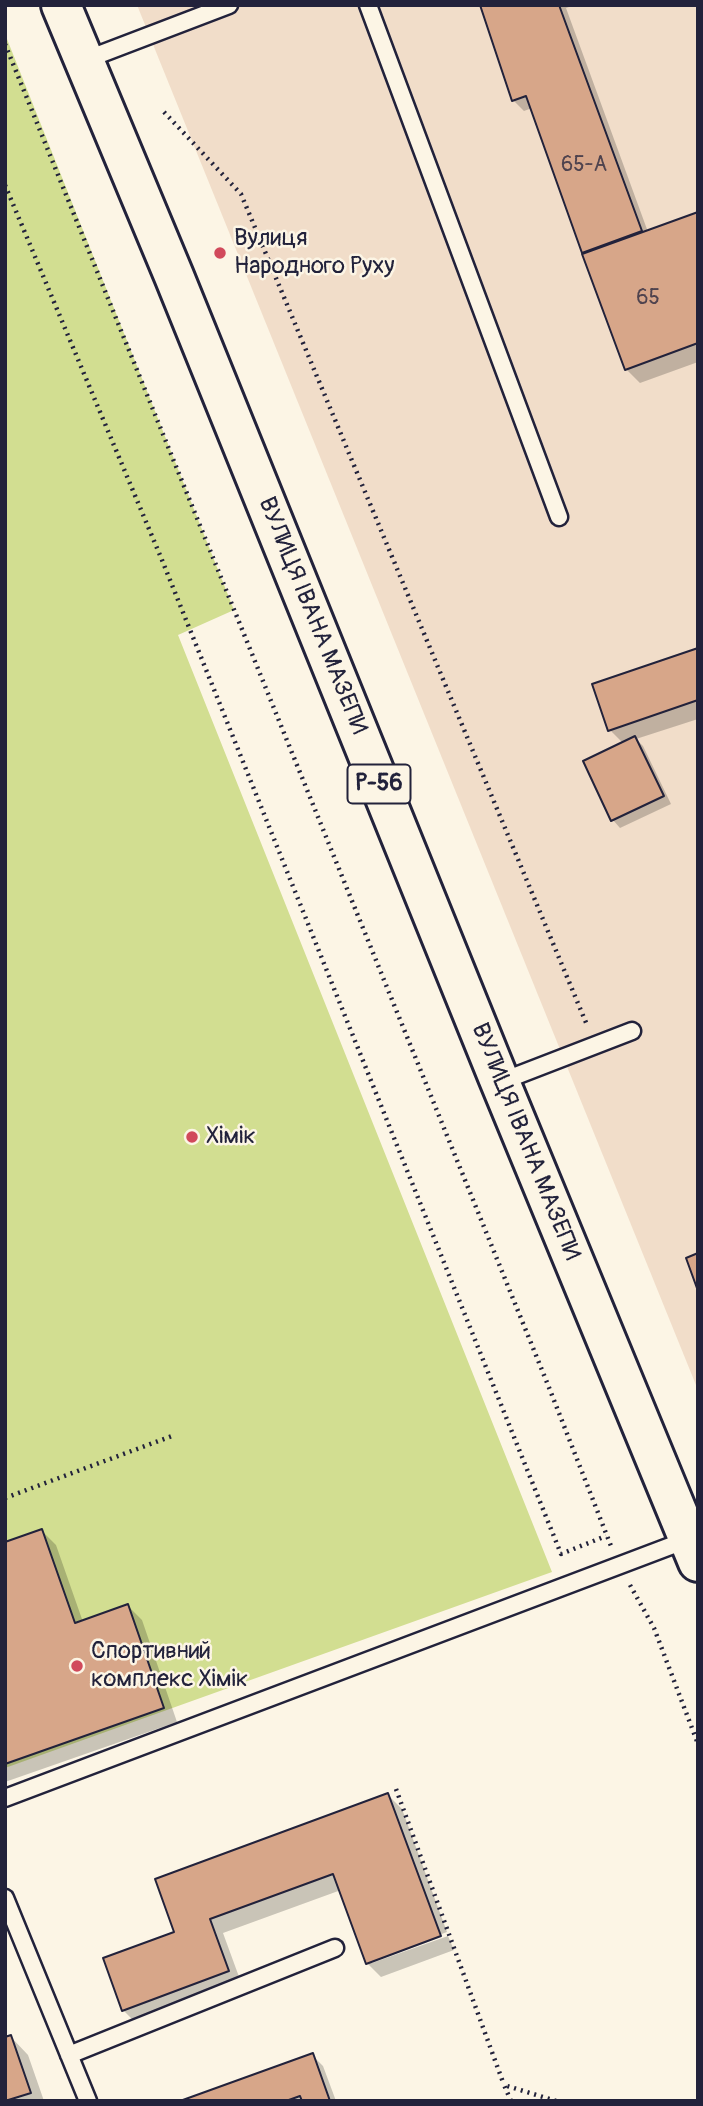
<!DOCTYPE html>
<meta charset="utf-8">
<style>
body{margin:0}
#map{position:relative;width:703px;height:2106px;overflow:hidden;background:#fcf5e5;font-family:Pangolin,sans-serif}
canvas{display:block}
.frame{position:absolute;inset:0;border:7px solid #22223b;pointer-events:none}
</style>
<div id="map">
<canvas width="703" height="2106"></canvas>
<div class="frame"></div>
</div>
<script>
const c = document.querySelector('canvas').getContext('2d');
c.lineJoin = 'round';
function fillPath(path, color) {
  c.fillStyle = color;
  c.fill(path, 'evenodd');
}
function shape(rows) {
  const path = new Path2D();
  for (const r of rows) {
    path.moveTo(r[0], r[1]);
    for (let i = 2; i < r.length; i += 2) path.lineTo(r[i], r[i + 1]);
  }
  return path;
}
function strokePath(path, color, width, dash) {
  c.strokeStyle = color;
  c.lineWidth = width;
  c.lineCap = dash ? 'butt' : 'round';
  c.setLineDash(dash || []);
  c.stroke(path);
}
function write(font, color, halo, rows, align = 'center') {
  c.font = font + ' Pangolin,sans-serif';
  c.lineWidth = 5;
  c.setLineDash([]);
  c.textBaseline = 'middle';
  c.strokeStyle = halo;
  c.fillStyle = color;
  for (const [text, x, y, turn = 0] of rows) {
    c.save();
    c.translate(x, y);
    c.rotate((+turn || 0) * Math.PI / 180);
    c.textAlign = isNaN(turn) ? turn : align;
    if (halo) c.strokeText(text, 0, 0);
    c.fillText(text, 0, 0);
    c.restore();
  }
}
const built = shape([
 [137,5,698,5,698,1390]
]);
const green = shape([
 [5,34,234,610,178,635,552,1572,5,1768]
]);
const shadow = shape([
 [482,5,575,5,566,8,648,232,698,213,698,362,640,383,626,369,532,108,524,111,513,100],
 [698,649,698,719,636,739,643,746,671,804,620,828,613,820,624,744,610,730],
 [42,1531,56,1545,83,1622,128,1606,142,1620,177,1722,5,1782,5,1544],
 [388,1795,402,1809,447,1932,372,1960,372,1963,448,1936,454,1950,381,1977,367,1963,341,1890,223,1933,242,1985,137,2024,123,2010,177,1933],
 [11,2037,28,2055,44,2101,5,2101],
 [312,2055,323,2066,336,2101,185,2101]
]);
const building = shape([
 [480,5,559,5,642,231,582,253,526,96,512,101,480,5],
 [698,212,698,343,625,370,582,254,698,212],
 [698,648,698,700,608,731,592,684,698,648],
 [635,736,664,796,611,821,583,761,635,736],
 [698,1253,698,1291,686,1258,698,1253],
 [42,1529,75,1623,128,1604,164,1708,5,1764,5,1542,42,1529],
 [388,1793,441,1936,366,1964,333,1874,210,1919,229,1971,122,2011,103,1958,174,1932,155,1879,388,1793],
 [11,2035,31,2093,5,2101,5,2037,11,2035],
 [313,2053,330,2101,302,2101,300,2096,286,2101,180,2101,313,2053]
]);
const path = shape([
 [5,44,548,1385,611,1546],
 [164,112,241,194,587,1025],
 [5,185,162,560,561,1554,606,1536],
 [5,1498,172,1436],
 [630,1585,654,1628,698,1744],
 [396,1789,504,2085],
 [511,2101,504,2085,556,2101]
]);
const lane = shape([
 [368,5,559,517],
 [85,60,229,5],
 [500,1082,632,1031],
 [5,1798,689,1539],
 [5,1898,88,2101],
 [69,2055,335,1948]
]);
const primary = shape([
 [61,5,174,276,498,1077,698,1562]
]);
const markers = [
 [220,253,7,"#d1495b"],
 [192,1137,7,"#d1495b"],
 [77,1666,7,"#d1495b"]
];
const numberNames = [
 ["65-А",584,166],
 ["65",648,299]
];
const shields = [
 [379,784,63]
];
const shieldNames = [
 ["Р-56",379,784]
];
const poiNames = [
 ["Вулиця",234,239],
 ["Народного Руху",234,267],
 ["Хімік",206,1137],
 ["Спортивний",91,1652],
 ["комплекс Хімік",91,1680]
];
const streetNames = [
 ["ВУЛИЦЯ ІВАНА МАЗЕПИ",312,616,68],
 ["ВУЛИЦЯ ІВАНА МАЗЕПИ",525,1142,68]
];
fillPath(built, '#f1ddc9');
fillPath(green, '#d2de91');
fillPath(shadow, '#0003');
fillPath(building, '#d7a689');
strokePath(building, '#22223b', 2);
strokePath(lane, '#22223b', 21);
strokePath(primary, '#22223b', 44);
strokePath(path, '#22223b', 4.5, [2, 5]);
strokePath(lane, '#fcf5e5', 16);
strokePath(primary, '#fcf5e5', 38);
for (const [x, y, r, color] of markers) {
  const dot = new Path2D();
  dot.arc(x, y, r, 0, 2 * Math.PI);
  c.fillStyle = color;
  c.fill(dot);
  strokePath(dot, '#fcf5e5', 2.5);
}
write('21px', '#4f434e', null, numberNames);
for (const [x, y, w] of shields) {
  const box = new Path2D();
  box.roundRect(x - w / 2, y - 19.5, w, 39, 5);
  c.fillStyle = '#fcf5e5';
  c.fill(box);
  strokePath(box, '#22223b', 2);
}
write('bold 23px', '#22223b', null, shieldNames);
write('24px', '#22223b', '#fcf5e5', poiNames, 'left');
write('24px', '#22223b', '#fcf5e5', streetNames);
</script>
